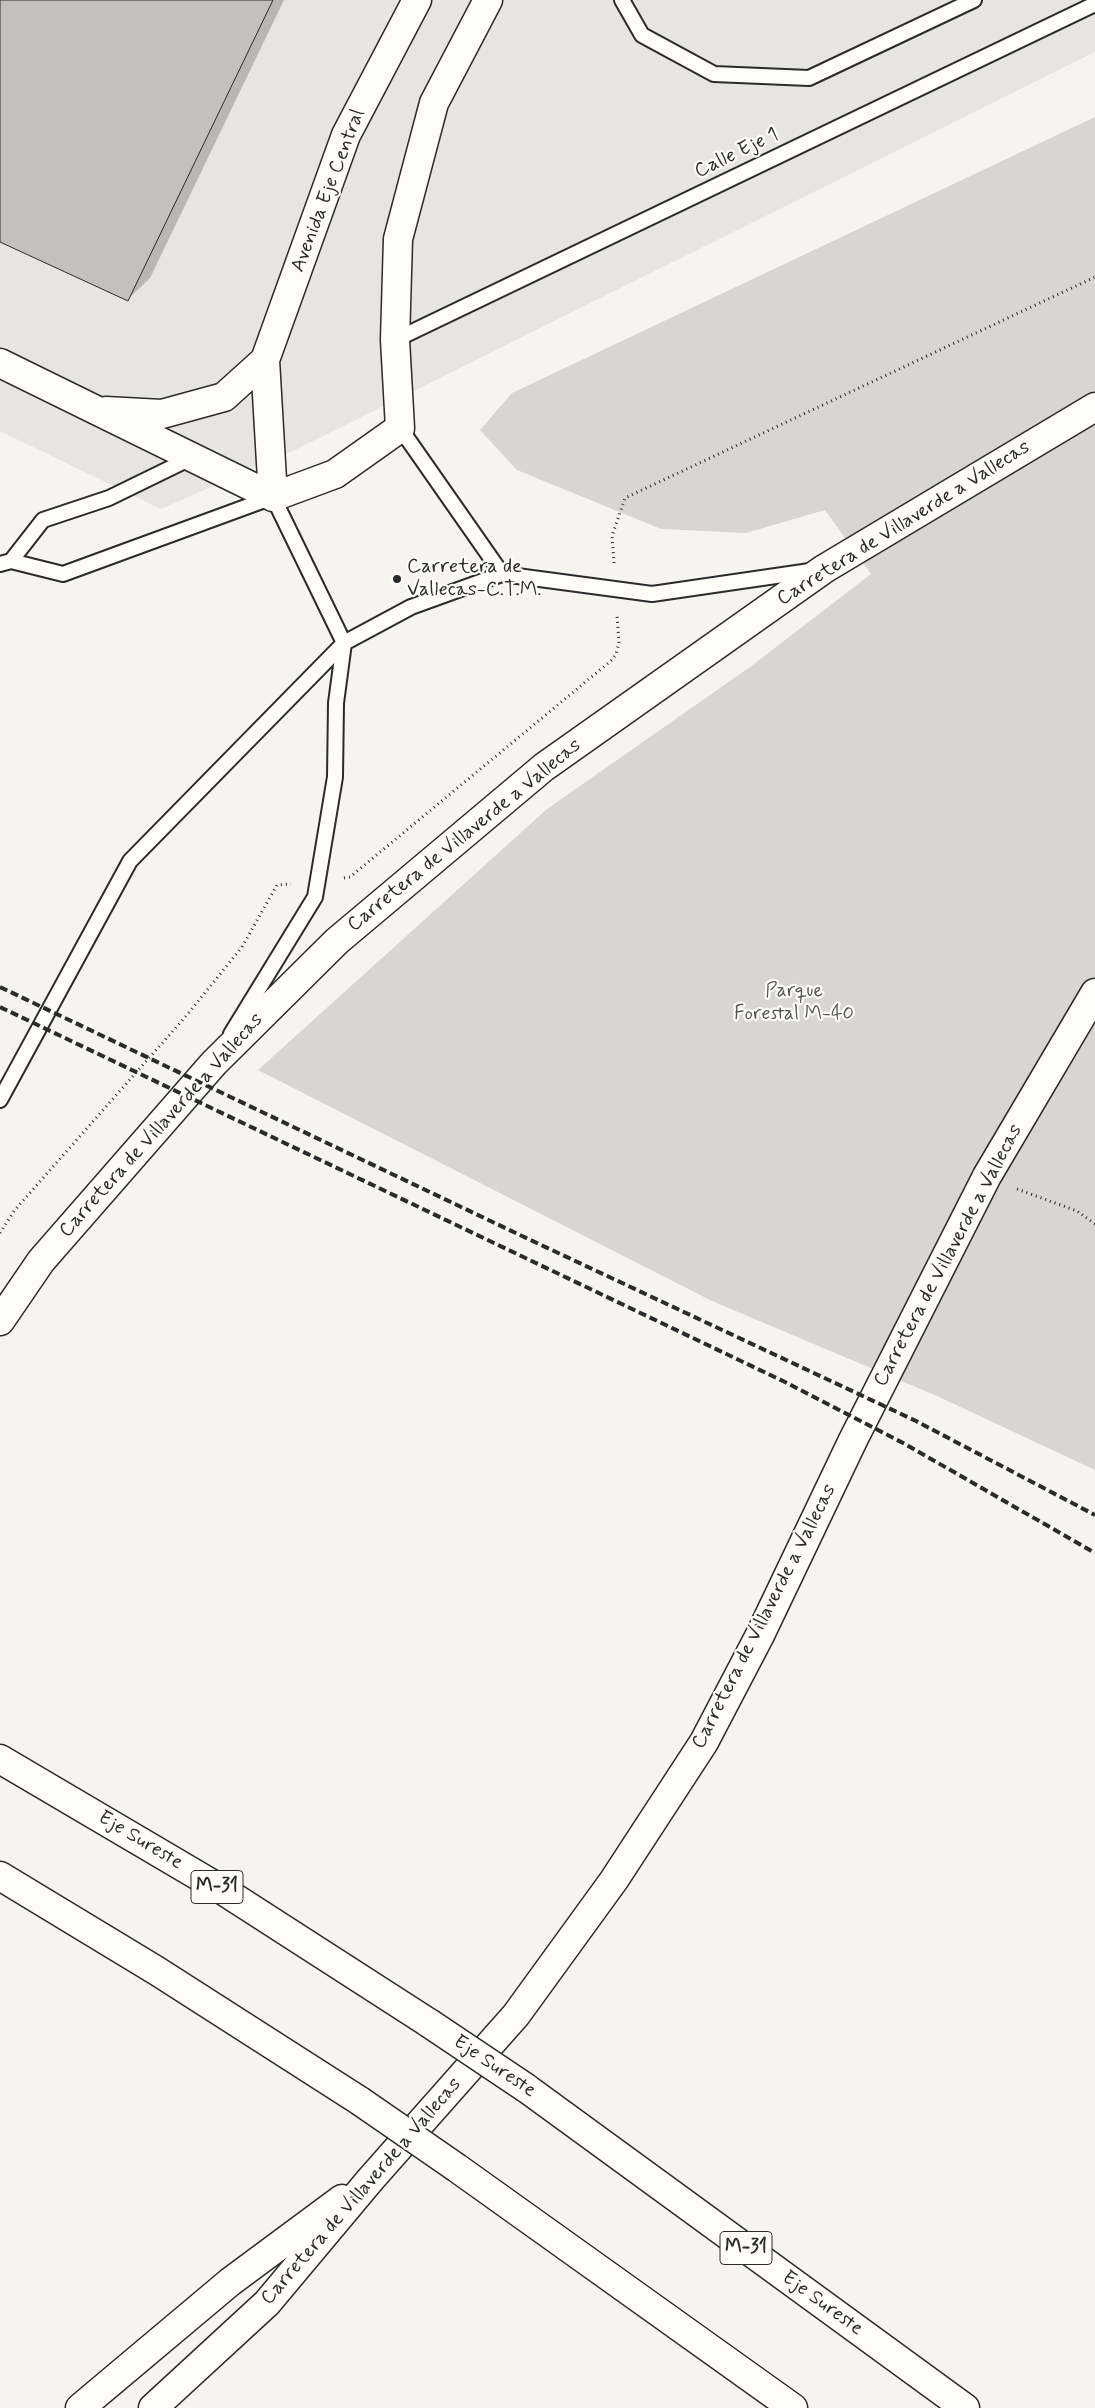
<!DOCTYPE html>
<style>
body{margin:0}
canvas{display:block;background:#f5f4ef}
</style>
<canvas width="1095" height="2408"></canvas>
<script>
const c = document.querySelector('canvas').getContext('2d');
c.lineJoin = 'round';
function fillPath(path, color) {
  c.fillStyle = color;
  c.fill(path, 'evenodd');
}
function shape(rows) {
  const path = new Path2D();
  for (const r of rows) {
    path.moveTo(r[0], r[1]);
    for (let i = 2; i < r.length; i += 2) path.lineTo(r[i], r[i + 1]);
  }
  return path;
}
function strokePath(path, color, width, dash) {
  c.strokeStyle = color;
  c.lineWidth = width;
  c.lineCap = dash ? 'butt' : 'round';
  c.setLineDash(dash || []);
  c.stroke(path);
}
function write(font, color, halo, rows, align = 'center') {
  c.font = font + ' Mynerve,sans-serif';
  c.lineWidth = 4.5;
  c.setLineDash([]);
  c.textBaseline = 'middle';
  c.strokeStyle = halo;
  c.fillStyle = color;
  for (const [text, x, y, turn = 0] of rows) {
    c.save();
    c.translate(x, y);
    c.rotate((+turn || 0) * Math.PI / 180);
    c.textAlign = isNaN(turn) ? turn : align;
    if (halo) c.strokeText(text, 0, 0);
    c.fillText(text, 0, 0);
    c.restore();
  }
}
const built = shape([
 [0,0,1095,0,1095,52,293,451,161,509,0,431]
]);
const green = shape([
 [1095,117,1095,1470,937,1396,712,1301,258,1070,547,809,750,667,871,574,825,510,746,533,661,529,517,470,480,430,512,393]
]);
const shadow = shape([
 [0,0,284,0,150,278,128,299,0,240]
]);
const building = shape([
 [0,0,273,0,128,301,0,242,0,0]
]);
const path = shape([
 [614,563,612,536,625,498,1095,277],
 [344,878,350,877,612,660,616,654,619,643,617,615],
 [1017,1189,1077,1211,1095,1224],
 [0,1233,14,1211,187,1015,242,947,277,885,291,884]
]);
const service = shape([
 [622,0,642,35,714,74,809,78,974,0],
 [395,340,1095,4],
 [400,428,502,574],
 [11,561,43,520,109,498,191,458],
 [0,564,11,561,63,574,273,497,344,643,130,861,0,1100],
 [231,1034,315,897,335,777,336,703,344,643,411,607,502,574,652,594,810,571]
]);
const minor = shape([
 [0,363,273,497,335,474,400,428,395,340,398,239,434,103,488,0],
 [106,411,162,414,224,397,265,360],
 [273,497,265,360,346,135,417,0]
]);
const secondary = shape([
 [0,1321,41,1261,214,1063,337,941,544,767,824,569,1095,407],
 [80,2408,230,2282,342,2199],
 [153,2408,267,2303,370,2180,516,2015,614,1880,704,1742,760,1635,853,1440,987,1176,1095,993]
]);
const motorway = shape([
 [0,1759,224,1891,429,2023],
 [0,1876,157,1971,360,2101],
 [526,2088,965,2408],
 [457,2168,793,2408]
]);
const rail = shape([
 [0,987,522,1236,916,1421,1095,1515],
 [0,1007,785,1382,905,1444,1095,1553]
]);
const motorwayBridge = shape([
 [429,2023,526,2088],
 [360,2101,457,2168]
]);
const markers = [
 [397,579,5,"#2b2b2b"]
];
const shields = [
 [217,1887,52],
 [746,2248,52]
];
const shieldNames = [
 ["M-31",217,1887],
 ["M-31",746,2248]
];
const streetNames = [
 ["Calle Eje 1",737,154,-26],
 ["Avenida Eje Central",329,191,-69],
 ["Carretera de Villaverde a Vallecas",904,524,-32],
 ["Carretera de Villaverde a Vallecas",465,836,-39],
 ["Carretera de Villaverde a Vallecas",162,1126,-48],
 ["Carretera de Villaverde a Vallecas",949,1256,-62],
 ["Carretera de Villaverde a Vallecas",765,1617,-63],
 ["Eje Sureste",140,1841,31],
 ["Eje Sureste",494,2067,34],
 ["Carretera de Villaverde a Vallecas",362,2192,-49],
 ["Eje Sureste",822,2304,36]
];
const poiNames = [
 ["Carretera de",407,568],
 ["Vallecas-C.T.M.",407,591]
];
const parkNames = [
 ["Parque",794,992],
 ["Forestal M-40",794,1015]
];
fillPath(built, '#e6e5e0');
fillPath(green, '#d7d6d2');
fillPath(shadow, '#0003');
fillPath(building, '#c2c1be');
strokePath(building, '#2b2b2b', 1);
strokePath(service, '#2b2b2b', 18);
strokePath(minor, '#2b2b2b', 31);
strokePath(secondary, '#2b2b2b', 31);
strokePath(motorway, '#2b2b2b', 31);
strokePath(path, '#2b2b2b', 3, [1, 4]);
strokePath(service, '#fdfcf7', 14);
strokePath(minor, '#fdfcf7', 28);
strokePath(secondary, '#fdfcf7', 28);
strokePath(motorway, '#fdfcf7', 28);
strokePath(rail, '#2b2b2b', 4, [8, 4]);
strokePath(motorwayBridge, '#2b2b2b', 31, []);
strokePath(motorwayBridge, '#fdfcf7', 28);
for (const [x, y, r, color] of markers) {
  const dot = new Path2D();
  dot.arc(x, y, r, 0, 2 * Math.PI);
  c.fillStyle = color;
  c.fill(dot);
  strokePath(dot, '#fdfcf7', 2);
}
for (const [x, y, w] of shields) {
  const box = new Path2D();
  box.roundRect(x - w / 2, y - 16.5, w, 33, 4);
  c.fillStyle = '#fdfcf7';
  c.fill(box);
  strokePath(box, '#2b2b2b', 1);
}
write('bold 19px', '#2b2b2b', null, shieldNames);
write('20px', '#2b2b2b', '#fdfcf7', streetNames);
write('20px', '#2b2b2b', '#fdfcf7', poiNames, 'left');
write('20px', '#565655', '#fdfcf7', parkNames);
</script>
